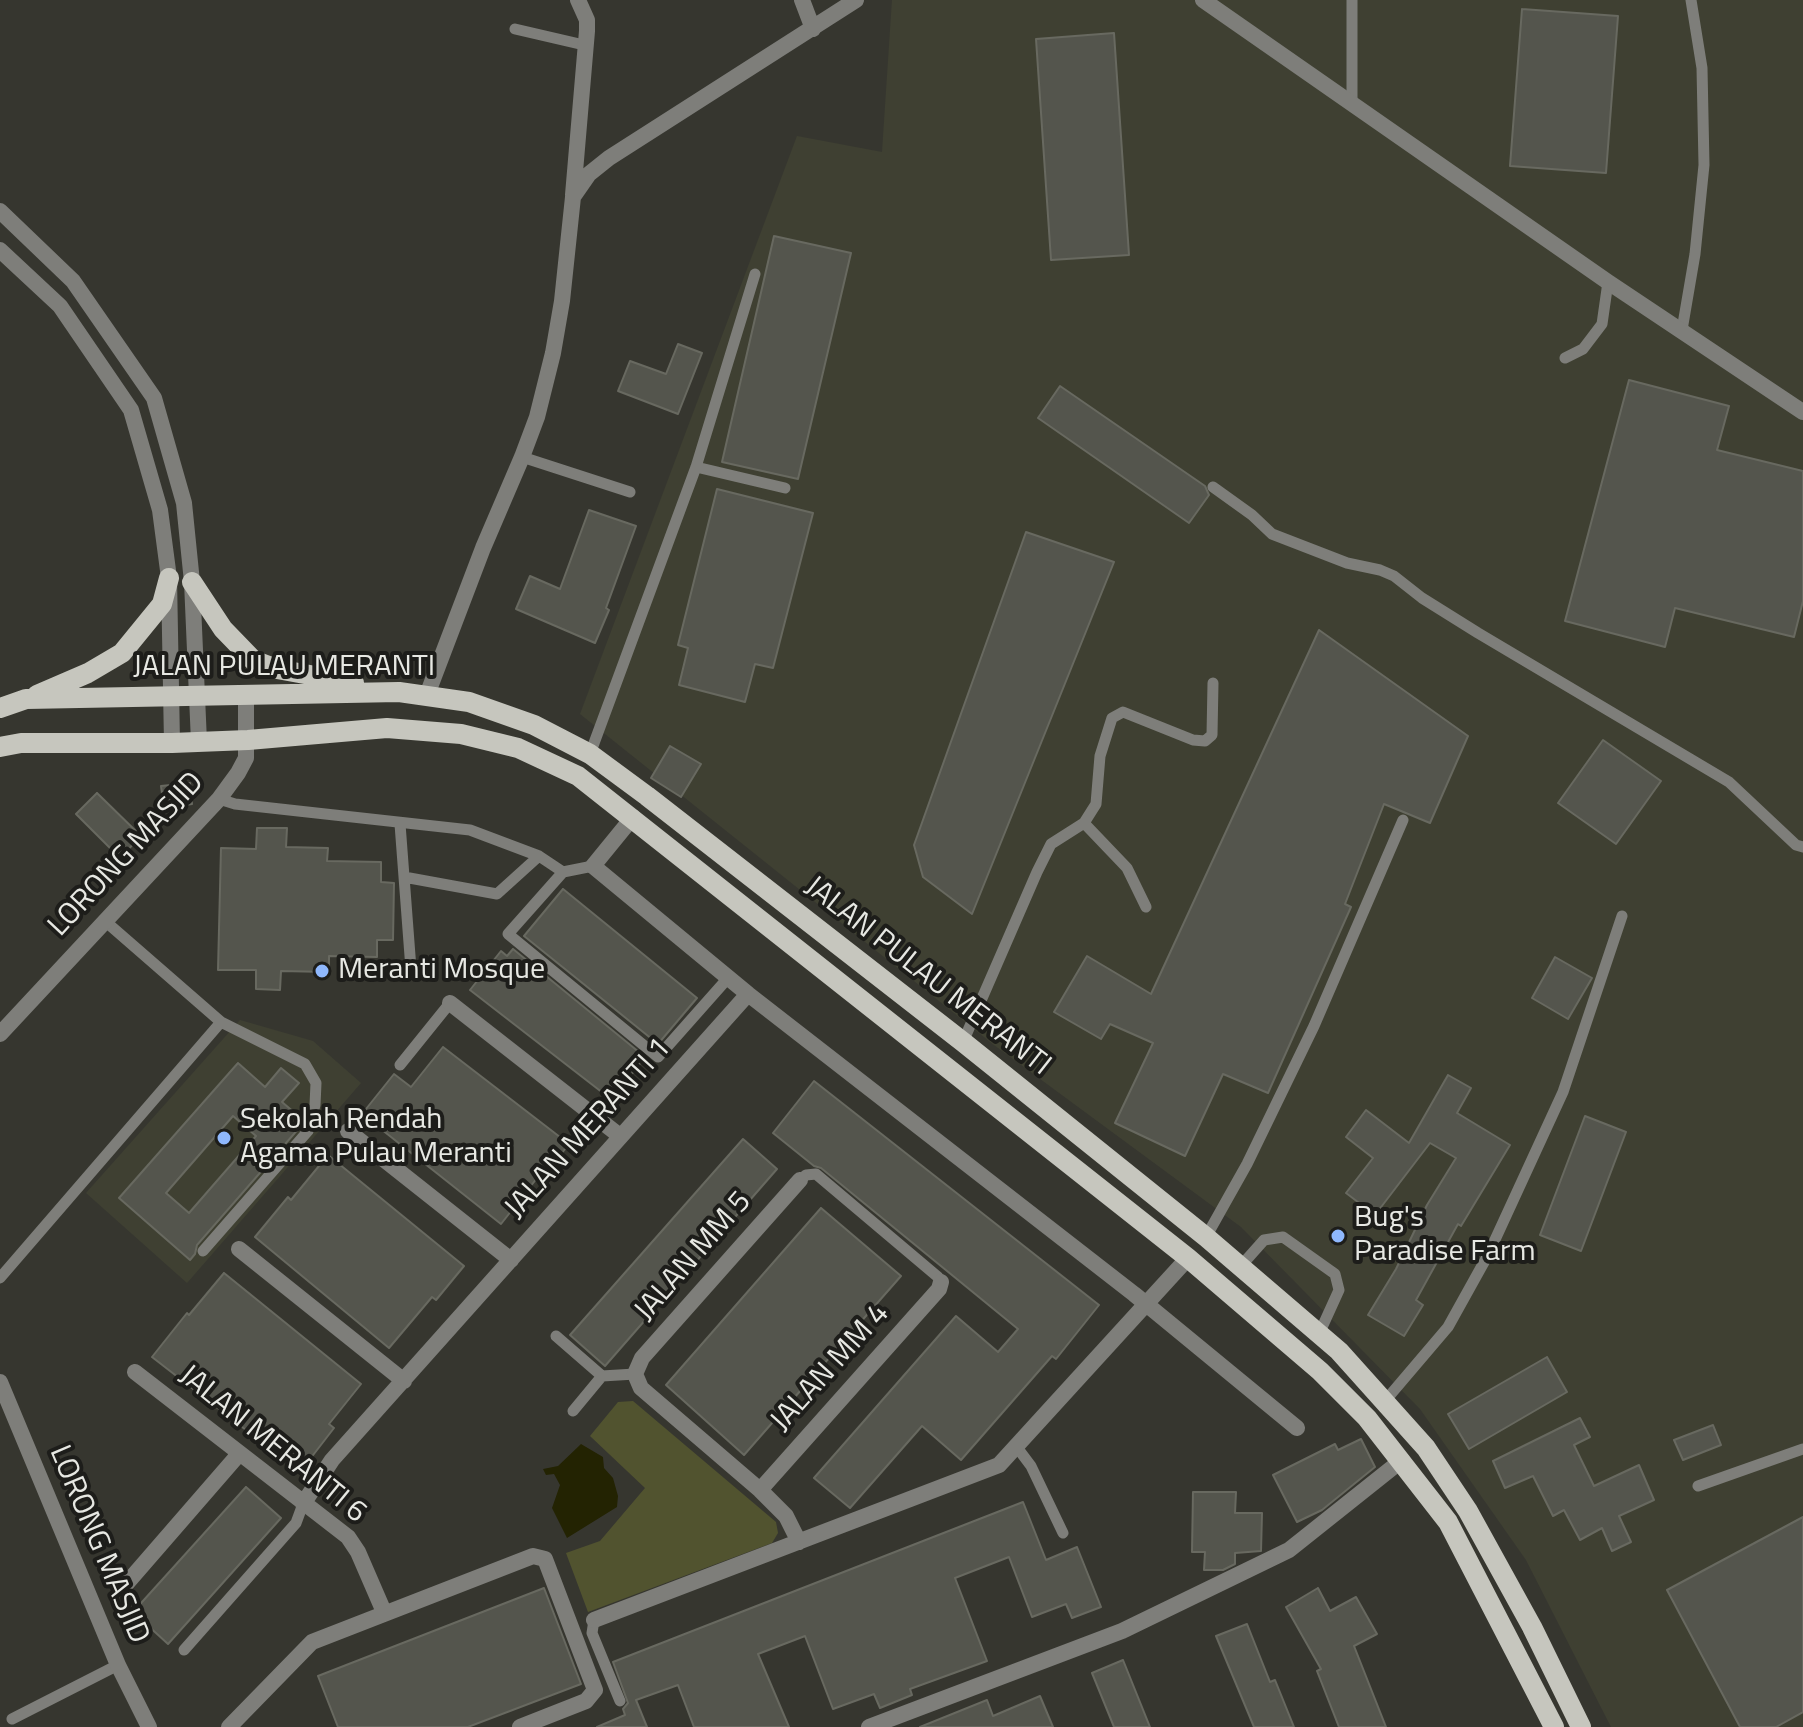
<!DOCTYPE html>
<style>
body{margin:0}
canvas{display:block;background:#36362f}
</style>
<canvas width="1803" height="1727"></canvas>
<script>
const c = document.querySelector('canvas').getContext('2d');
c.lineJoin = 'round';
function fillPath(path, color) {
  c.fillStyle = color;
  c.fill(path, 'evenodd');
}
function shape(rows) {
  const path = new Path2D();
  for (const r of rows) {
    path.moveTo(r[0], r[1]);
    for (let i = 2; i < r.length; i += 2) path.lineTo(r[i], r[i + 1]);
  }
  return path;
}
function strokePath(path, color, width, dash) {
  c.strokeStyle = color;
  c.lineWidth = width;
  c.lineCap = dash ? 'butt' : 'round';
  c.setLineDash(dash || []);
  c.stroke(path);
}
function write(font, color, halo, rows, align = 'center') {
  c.font = font + ' "Titillium Web",sans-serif';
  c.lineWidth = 8;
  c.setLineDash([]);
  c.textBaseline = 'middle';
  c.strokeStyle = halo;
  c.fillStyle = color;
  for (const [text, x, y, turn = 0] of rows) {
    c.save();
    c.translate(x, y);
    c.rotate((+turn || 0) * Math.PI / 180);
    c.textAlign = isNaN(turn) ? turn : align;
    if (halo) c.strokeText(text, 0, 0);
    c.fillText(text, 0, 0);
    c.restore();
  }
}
const built = shape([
 [892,0,1803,0,1803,1727,1611,1727,1526,1560,1420,1409,1241,1227,994,1045,580,714,797,136,882,152],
 [240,1020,313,1041,361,1083,187,1283,86,1193]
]);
const green = shape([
 [633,1401,776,1522,778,1533,772,1543,588,1612,566,1553,600,1541,645,1488,590,1436,618,1402]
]);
const water = shape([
 [581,1444,603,1457,604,1468,613,1478,618,1496,617,1507,567,1538,552,1508,560,1485,554,1474,546,1475,543,1469,558,1466]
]);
const building = shape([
 [1522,9,1618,16,1606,173,1510,166,1522,9],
 [1114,33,1129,255,1051,260,1036,39,1114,33],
 [774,236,851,253,798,479,722,462,774,236],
 [678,344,702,353,678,414,618,391,630,361,666,374,678,344],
 [1629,380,1729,406,1717,450,1803,471,1803,601,1794,637,1675,608,1665,647,1565,621,1629,380],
 [1060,386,1205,486,1209,495,1189,523,1038,418,1060,386],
 [717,489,813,513,773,668,755,664,745,702,679,685,688,648,678,645,717,489],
 [589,510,636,526,606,608,609,610,595,643,516,609,530,576,560,589,589,510],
 [1026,532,1114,562,972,914,923,877,914,845,1026,532],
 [1319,630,1468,736,1430,823,1384,804,1345,904,1351,907,1268,1093,1223,1074,1185,1156,1115,1123,1153,1043,1110,1024,1101,1039,1054,1012,1087,956,1151,994,1319,630],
 [1603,740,1661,781,1616,844,1558,803,1603,740],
 [670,746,701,764,681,797,651,778,670,746],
 [190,783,192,804,164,808,161,786,190,783],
 [97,793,141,836,120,858,76,814,97,793],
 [257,828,287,828,286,847,328,848,327,861,381,862,381,882,394,883,393,940,377,940,377,957,329,956,329,972,281,971,280,990,256,989,256,970,218,970,221,848,256,849,257,828],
 [563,889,697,998,658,1044,524,936,563,889],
 [513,949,645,1057,612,1100,470,990,501,951,507,956,513,949],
 [1555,957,1592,978,1568,1019,1532,998,1555,957],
 [443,1047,569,1144,544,1176,541,1173,501,1224,362,1114,394,1074,411,1087,443,1047],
 [238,1063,265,1087,281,1068,299,1083,282,1102,302,1119,300,1127,197,1245,195,1254,190,1260,119,1198,238,1063],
 [233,1116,256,1136,189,1213,166,1193,233,1116],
 [1448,1075,1471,1088,1457,1113,1510,1145,1461,1226,1458,1224,1416,1300,1423,1305,1404,1336,1368,1315,1396,1269,1427,1205,1456,1158,1430,1143,1375,1215,1346,1193,1373,1158,1346,1137,1366,1110,1409,1143,1448,1075],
 [814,1081,1099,1305,1056,1359,1052,1356,961,1460,922,1426,850,1508,814,1478,956,1316,998,1352,1018,1329,821,1168,814,1166,773,1133,814,1081],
 [1585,1116,1626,1132,1581,1251,1540,1235,1585,1116],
 [743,1139,777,1169,605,1366,570,1335,743,1139],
 [328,1155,464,1266,436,1300,432,1297,389,1348,255,1237,288,1197,291,1200,328,1155],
 [821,1208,901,1276,744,1455,666,1385,821,1208],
 [224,1273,361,1384,329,1424,334,1428,300,1472,152,1357,187,1313,189,1315,224,1273],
 [1547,1357,1567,1392,1469,1449,1448,1414,1547,1357],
 [1580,1418,1590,1437,1574,1445,1594,1486,1639,1465,1654,1500,1619,1516,1631,1542,1612,1551,1602,1528,1580,1540,1564,1510,1553,1516,1533,1476,1505,1488,1493,1461,1580,1418],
 [1713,1425,1721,1445,1683,1460,1674,1440,1713,1425],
 [1361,1439,1375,1467,1322,1510,1297,1522,1273,1475,1335,1444,1338,1450,1361,1439],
 [246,1487,281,1518,168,1644,133,1612,246,1487],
 [1193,1492,1236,1492,1235,1513,1262,1513,1261,1551,1235,1553,1235,1564,1223,1570,1204,1570,1205,1552,1192,1552,1193,1492],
 [1023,1502,1046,1560,1077,1547,1101,1607,1072,1618,1066,1604,1032,1617,1009,1557,955,1578,987,1661,910,1689,912,1695,880,1708,874,1694,833,1709,805,1636,758,1654,789,1727,694,1727,678,1685,636,1700,647,1727,597,1727,625,1715,623,1709,628,1703,613,1662,1023,1502],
 [1803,1517,1803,1712,1776,1727,1740,1727,1667,1590,1803,1517],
 [544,1588,581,1684,468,1727,338,1727,318,1676,544,1588],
 [1318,1588,1330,1611,1356,1597,1377,1634,1354,1646,1386,1727,1339,1727,1317,1671,1321,1669,1286,1607,1318,1588],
 [1247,1624,1270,1682,1275,1680,1294,1727,1254,1727,1216,1636,1247,1624],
 [1123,1660,1150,1727,1114,1727,1092,1673,1123,1660],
 [1040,1696,1053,1727,920,1727,987,1700,993,1716,1040,1696]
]);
const service = shape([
 [1352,0,1352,104],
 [515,29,584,45],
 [1682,330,1695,254,1704,165,1702,68,1691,0],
 [1565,358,1583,349,1602,324,1608,282],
 [522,457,630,492],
 [696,467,785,488],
 [1213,487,1252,515,1272,534,1347,563,1380,570,1394,576,1422,598,1478,633,1729,782,1796,845,1803,847],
 [590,754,696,467,755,274],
 [219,799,235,804,470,830,539,856,563,872,593,866],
 [1084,823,1127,868,1146,907],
 [400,824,411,969],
 [563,872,508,934,658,1057,728,978],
 [404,877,497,894,539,856],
 [105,921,221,1022,305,1064,316,1083,315,1105,308,1131,203,1251],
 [963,1042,1037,872,1051,844,1084,823,1096,804,1100,756,1112,718,1123,712,1193,740,1205,741,1212,735,1213,683],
 [400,1065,450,1003],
 [800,1180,806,1175,816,1174,938,1277,941,1282],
 [1206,1237,1247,1164,1314,1026,1403,820],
 [1240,1267,1264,1240,1283,1237,1335,1274,1339,1290,1319,1334],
 [0,1278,221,1022],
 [556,1336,602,1376],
 [1385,1401,1448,1327,1488,1255,1563,1092,1622,916],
 [573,1411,602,1376,635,1374],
 [1016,1446,1031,1466,1063,1533],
 [1698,1486,1803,1449],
 [594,1620,592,1633,620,1701],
 [184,1650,296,1523,303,1504],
 [12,1719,118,1665]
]);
const minor = shape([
 [802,0,813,29],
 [1203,0,1608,282,1803,412],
 [573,195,587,31,587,20,578,0],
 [0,211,73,281,154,398,184,503,192,582,199,742],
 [0,250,60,306,131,410,160,510,169,578,172,743],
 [427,695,483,548,522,457,537,417,553,353,562,301,573,197,589,174,609,158,856,0],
 [748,994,1134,1294,1297,1428],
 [450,1003,620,1136],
 [0,1034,219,799,238,773,246,758,246,693],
 [348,1131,511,1260],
 [239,1249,404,1381],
 [135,1372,348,1537,358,1552,384,1612],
 [0,1382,118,1665,149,1727],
 [760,1490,939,1289,941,1282],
 [303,1504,332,1460,748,994,593,866,633,817],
 [799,1542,786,1516,760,1490,641,1388,635,1374,642,1358,800,1180],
 [127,1583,239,1454],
 [594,1620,999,1465,1188,1258],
 [229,1727,312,1642,533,1556,545,1559,595,1690,586,1701,520,1727],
 [869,1727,1122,1631,1289,1550,1402,1460]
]);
const primary = shape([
 [192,582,223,629,253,660,277,669,354,683],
 [37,695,88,673,122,653,162,604,169,578],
 [0,708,26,699,399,692,469,702,534,725,590,754,647,796,963,1042,1206,1237,1339,1351,1426,1448,1468,1511,1532,1627,1581,1727],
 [0,747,21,743,172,743,248,740,387,728,461,734,518,748,578,776,1188,1258,1320,1371,1367,1418,1448,1522,1554,1727]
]);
const markers = [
 [322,971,8,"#8fb8fd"],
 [224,1138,8,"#8fb8fd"],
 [1338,1236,8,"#8fb8fd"]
];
const streetNames = [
 ["JALAN PULAU MERANTI",284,668],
 ["LORONG MASJID",127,855,-47],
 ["JALAN PULAU MERANTI",927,977,38],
 ["JALAN MERANTI 1",589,1129,-48],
 ["JALAN MM 5",694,1257,-49],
 ["JALAN MM 4",831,1368,-48],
 ["JALAN MERANTI 6",272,1445,39],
 ["LORONG MASJID",98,1545,67]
];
const poiNames = [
 ["Meranti Mosque",338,971],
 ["Sekolah Rendah",240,1121],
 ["Agama Pulau Meranti",240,1155],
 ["Bug's",1354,1219],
 ["Paradise Farm",1354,1253]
];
fillPath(built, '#3f4032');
fillPath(green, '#51532f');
fillPath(water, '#232302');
fillPath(building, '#54554d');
strokePath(building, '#686960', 2);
strokePath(service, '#7e7e7a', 11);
strokePath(minor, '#7e7e7a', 16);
strokePath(primary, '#c6c6be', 20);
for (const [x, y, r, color] of markers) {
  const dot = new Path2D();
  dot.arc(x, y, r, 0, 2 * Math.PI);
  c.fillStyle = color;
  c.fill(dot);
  strokePath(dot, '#1d1d1a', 3);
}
write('30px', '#e7e8e3', '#1d1d1a', streetNames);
write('30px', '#e7e8e3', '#1d1d1a', poiNames, 'left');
</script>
